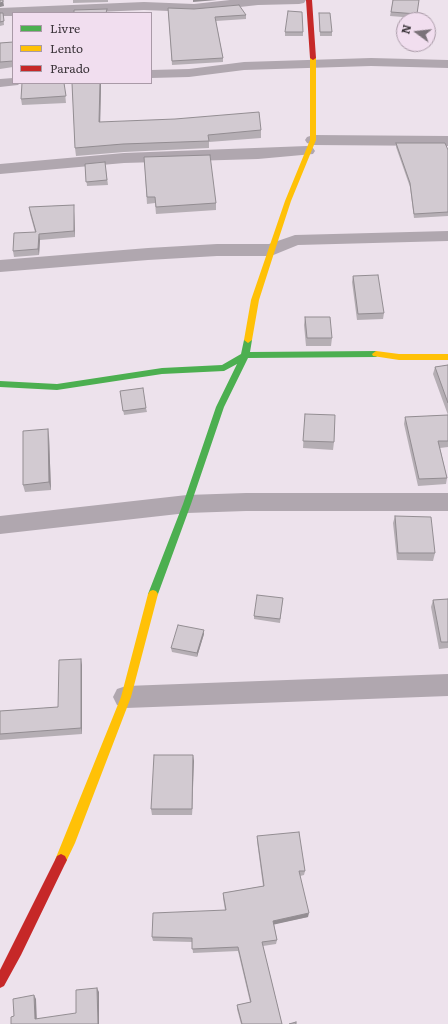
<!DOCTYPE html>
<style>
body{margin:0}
#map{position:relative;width:448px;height:1024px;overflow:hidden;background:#ede2ec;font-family:Literata,serif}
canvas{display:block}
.legend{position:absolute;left:12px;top:12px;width:140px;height:72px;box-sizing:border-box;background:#f1deef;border:1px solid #a99aa7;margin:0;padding:5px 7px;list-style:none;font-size:12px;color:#3c353b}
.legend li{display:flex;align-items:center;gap:8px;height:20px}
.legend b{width:20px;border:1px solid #a99aa7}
.north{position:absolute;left:396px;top:12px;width:40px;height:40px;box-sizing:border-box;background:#f1deef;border:1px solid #a99aa7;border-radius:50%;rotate:285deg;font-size:11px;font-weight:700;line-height:16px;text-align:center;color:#3c353b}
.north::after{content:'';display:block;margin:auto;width:14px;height:18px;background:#7a7279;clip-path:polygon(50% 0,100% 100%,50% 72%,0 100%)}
</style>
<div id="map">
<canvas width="448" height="1024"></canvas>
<ul class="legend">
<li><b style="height:5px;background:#4caf50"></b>Livre</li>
<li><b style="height:5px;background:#ffc107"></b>Lento</li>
<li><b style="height:5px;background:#c62828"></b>Parado</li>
</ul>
<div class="north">N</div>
</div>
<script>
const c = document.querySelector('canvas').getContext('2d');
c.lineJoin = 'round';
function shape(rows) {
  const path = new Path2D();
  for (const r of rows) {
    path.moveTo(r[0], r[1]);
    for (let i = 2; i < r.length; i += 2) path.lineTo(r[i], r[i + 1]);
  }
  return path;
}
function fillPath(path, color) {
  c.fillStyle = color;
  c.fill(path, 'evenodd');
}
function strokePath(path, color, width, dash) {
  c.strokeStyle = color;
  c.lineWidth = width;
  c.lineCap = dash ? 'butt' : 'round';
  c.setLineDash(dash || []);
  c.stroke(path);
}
const street = shape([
 [230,0,306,0,304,3,299,4,258,5,194,12,144,10,74,13,13,13,13,16,0,16,0,8,144,2,194,4,230,0],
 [371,58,448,60,448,68,371,66,244,70,189,77,151,78,151,70,189,69,244,62,371,58],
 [13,78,13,83,20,83,18,85,0,87,0,79,13,78],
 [313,135,448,136,448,146,313,145,307,143,305,140,307,137,313,135],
 [307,146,313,148,315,151,313,154,258,159,124,163,0,174,0,164,124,153,307,146],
 [448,231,448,241,298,245,271,256,217,256,148,260,0,272,0,260,148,248,217,244,269,244,295,235,448,231],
 [246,493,448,493,448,511,246,511,187,513,0,534,0,516,187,495,246,493],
 [448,674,448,696,126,708,117,705,113,697,117,689,126,686,448,674]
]);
const fast = shape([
 [248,337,252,340,250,352,376,351,380,354,376,357,248,358,224,407,191,504,158,594,156,597,153,598,150,597,148,594,183,504,216,407,237,364,224,371,162,374,57,390,0,387,0,381,57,384,162,368,222,365,241,354,244,340,248,337]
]);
const slow = shape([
 [313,56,316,58,316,140,291,201,275,250,259,300,252,340,248,343,244,340,251,300,285,201,310,140,310,58,313,56],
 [376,351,399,354,448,354,448,360,399,360,373,356,372,354,376,351],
 [153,590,156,591,158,594,131,697,75,843,65,864,61,866,57,864,55,860,121,697,148,594,150,591,153,590]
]);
const jam = shape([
 [306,0,312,0,316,58,313,60,310,58,306,0],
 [61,854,65,856,67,860,65,864,21,955,4,986,0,988,0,970,57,856,61,854]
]);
const wall = shape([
 [73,0,108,0,108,2,73,3],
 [393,0,419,0,416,18,390,16],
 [168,8,246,15,246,19,216,21,223,58,223,62,172,65],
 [0,13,3,13,4,25,0,26],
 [319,13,332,32,332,36,320,36],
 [285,32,303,32,303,36,285,36],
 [13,42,13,67,0,69,0,43],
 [64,83,66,103,22,105,21,99],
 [72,83,101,83,100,122,261,130,261,138,209,142,209,148,124,152,76,156,75,148],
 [396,143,448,150,448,216,414,218,410,187,396,147],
 [144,157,216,203,216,210,156,214,155,203,147,204],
 [105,162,108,185,87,186,85,164],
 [74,205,74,211,75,237,40,240,39,255,14,257,13,251,35,232,30,214,29,207],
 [353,276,384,313,383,319,357,320,352,282],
 [305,317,332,338,331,346,306,346,304,325],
 [448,365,448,415,433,374,435,367],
 [120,391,146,408,147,412,124,415],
 [305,414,334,442,333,450,303,448],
 [448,415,448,447,440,448,447,478,446,484,418,486,404,424,405,417],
 [49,436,51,490,25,492,23,485],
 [395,516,435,553,433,561,397,560,393,523],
 [283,598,280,623,254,619,254,616],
 [448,599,448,648,439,649,431,607,433,600],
 [204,634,197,657,172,652,171,648],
 [82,665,82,734,0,740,0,711,58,707],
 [193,755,192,815,152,815,151,809],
 [257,836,305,871,304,875,300,876,308,917,274,924,277,940,276,944,263,946,282,1024,241,1024,237,1009,237,1005,250,1002,238,951,193,953,192,942,153,941,152,937,225,910,223,898,223,893,263,886,257,841]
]);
const shadedWall = shape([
 [3,0,4,6,0,7,0,3],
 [193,0,217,0,193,2],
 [100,83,101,83,101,86,100,130,99,122],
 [74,205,74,211,75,237,74,231],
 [39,234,40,240,39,255,38,249],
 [48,429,49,436,51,490,49,482],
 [204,630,204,634,197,657,197,653],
 [81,659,82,665,82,734,81,728],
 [193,755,194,761,192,815,192,809],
 [309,913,308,917,272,925,273,921],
 [97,988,99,992,99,1024,98,1024],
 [34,995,36,999,37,1023,35,1019]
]);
const building = shape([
 [0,0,3,0,3,2,0,3,0,0],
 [393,0,419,0,417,14,391,12,393,0],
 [239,5,246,15,215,17,223,58,172,61,168,8,194,9,239,5],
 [107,9,106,13,74,13,74,10,107,9],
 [288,11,302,12,303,32,285,32,288,11],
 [0,13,3,13,4,21,0,22,0,13],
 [319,13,330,13,332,32,320,32,319,13],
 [13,42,13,61,0,62,0,43,13,42],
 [22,83,64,83,66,96,21,99,22,83],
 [72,83,100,83,99,122,175,119,259,112,261,130,208,135,209,141,123,144,75,148,72,83],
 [396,143,445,143,448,150,448,212,414,214,410,183,396,143],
 [210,155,216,203,156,207,155,197,147,197,144,157,210,155],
 [105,162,107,180,86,182,85,164,105,162],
 [74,205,74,231,39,234,38,249,13,251,14,233,36,232,29,207,74,205],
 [378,275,384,313,358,314,353,276,378,275],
 [305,317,330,317,332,338,307,338,305,317],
 [448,365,448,403,435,367,448,365],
 [143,388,146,408,123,411,120,391,143,388],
 [305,414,335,415,334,442,303,441,305,414],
 [448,415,448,441,438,441,447,478,419,479,405,417,448,415],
 [48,429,49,482,23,485,23,431,48,429],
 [395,516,431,517,435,553,398,553,395,516],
 [257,595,283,598,280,619,254,616,257,595],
 [448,599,448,642,441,642,433,600,448,599],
 [178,625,204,630,197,653,171,648,178,625],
 [81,659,81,728,0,734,0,711,58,707,59,660,81,659],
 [154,755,193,755,192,809,151,809,154,755],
 [299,832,305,871,299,871,309,913,273,921,277,940,262,942,282,1024,242,1024,237,1005,251,1002,238,947,192,949,192,938,152,937,153,913,226,910,223,893,264,886,257,836,299,832],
 [97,988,98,1024,11,1024,11,1017,14,1016,13,999,34,995,35,1019,76,1013,76,990,97,988],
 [296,1022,296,1024,289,1024,296,1022]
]);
fillPath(street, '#b0a7af');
fillPath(fast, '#4caf50');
fillPath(slow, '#ffc107');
fillPath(jam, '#c62828');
fillPath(wall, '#b5aeb4');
fillPath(shadedWall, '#938d92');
fillPath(building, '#d2cad1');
strokePath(building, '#938d92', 1);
</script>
